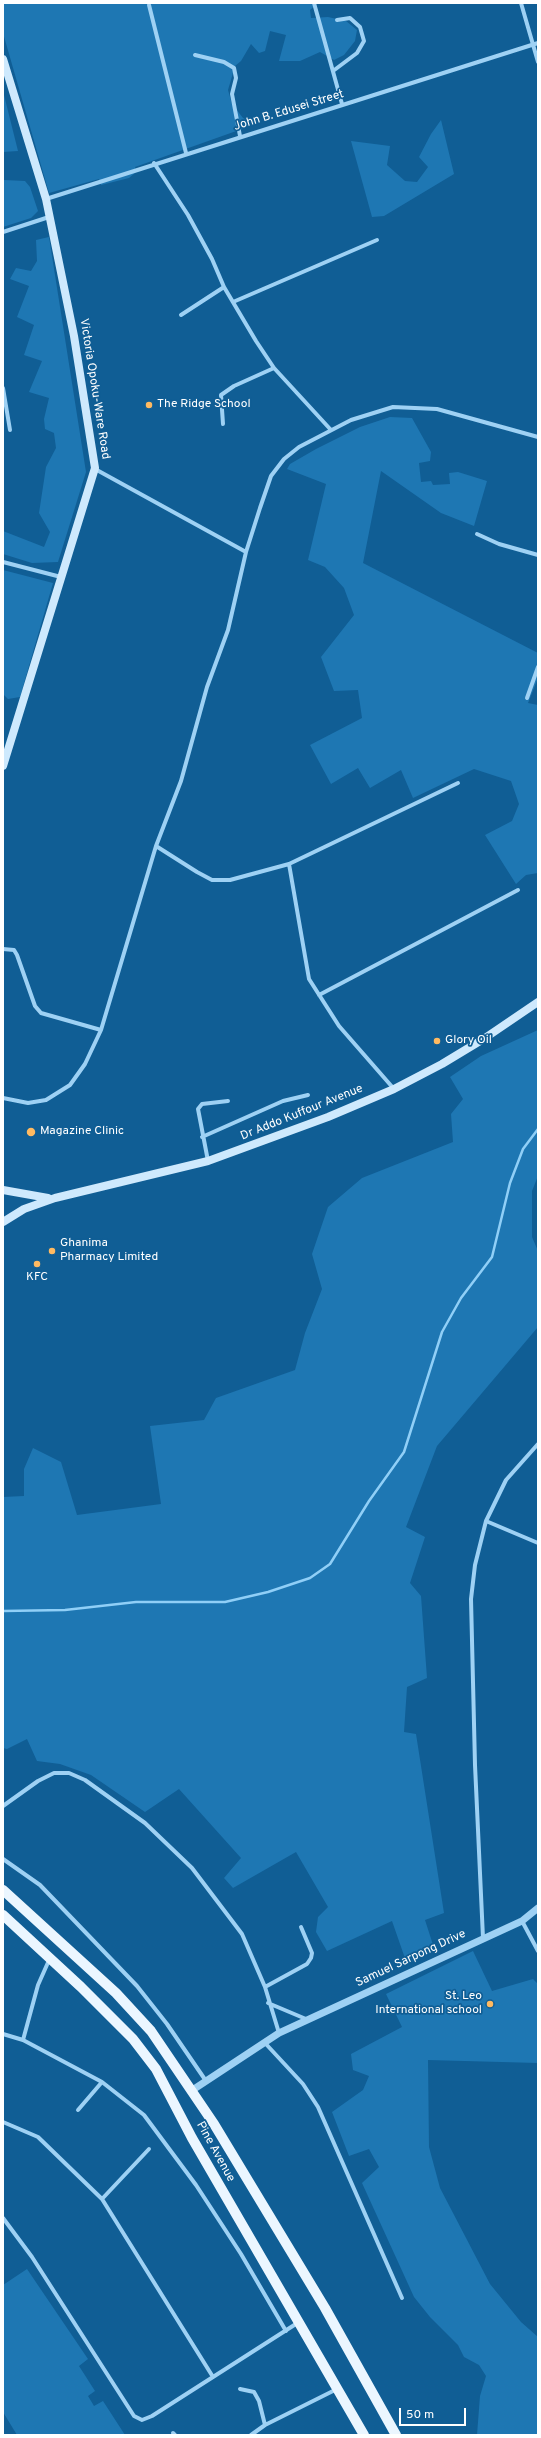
<!DOCTYPE html>
<style>
body{margin:0}
#map{position:relative;width:541px;height:2438px;overflow:hidden;background:#105e95;font-family:Overpass,sans-serif}
canvas{display:block}
.frame{position:absolute;inset:0;border:4px solid #fff;pointer-events:none}
.scale{position:absolute;left:399px;top:2408px;width:67px;height:18px;box-sizing:border-box;border:2px solid #fff;border-top:0;padding-left:5px;font-size:12px;line-height:14px;white-space:nowrap;color:#fff;-webkit-text-stroke:3px #105e95;paint-order:stroke}
</style>
<div id="map">
<canvas width="541" height="2438"></canvas>
<div class="frame"></div>
<div class="scale">50 m</div>
</div>
<script>
const c = document.querySelector('canvas').getContext('2d');
c.lineJoin = 'round';
function fillPath(path, color) {
  c.fillStyle = color;
  c.fill(path, 'evenodd');
}
function shape(rows) {
  const path = new Path2D();
  for (const r of rows) {
    path.moveTo(r[0], r[1]);
    for (let i = 2; i < r.length; i += 2) path.lineTo(r[i], r[i + 1]);
  }
  return path;
}
function strokePath(path, color, width, dash) {
  c.strokeStyle = color;
  c.lineWidth = width;
  c.lineCap = dash ? 'butt' : 'round';
  c.setLineDash(dash || []);
  c.stroke(path);
}
function write(font, color, halo, rows, align = 'center') {
  c.font = font + ' Overpass,sans-serif';
  c.lineWidth = 3.5;
  c.setLineDash([]);
  c.textBaseline = 'middle';
  c.strokeStyle = halo;
  c.fillStyle = color;
  for (const [text, x, y, turn = 0] of rows) {
    c.save();
    c.translate(x, y);
    c.rotate((+turn || 0) * Math.PI / 180);
    c.textAlign = isNaN(turn) ? turn : align;
    if (halo) c.strokeText(text, 0, 0);
    c.fillText(text, 0, 0);
    c.restore();
  }
}
const green = shape([
 [3,3,318,3,310,10,311,18,328,17,346,21,357,30,355,41,344,55,334,60,320,52,300,61,279,61,286,35,270,31,265,51,259,53,251,44,241,61,235,66,228,90,232,104,243,118,256,124,135,167,136,172,129,178,101,185,99,179,49,193,3,33],
 [3,91,18,151,3,152],
 [441,120,454,174,384,216,372,217,351,141,390,146,387,165,405,181,417,182,428,167,419,157,431,134],
 [3,169,4,180,25,181,30,187,38,211,31,218,3,227],
 [49,237,86,472,58,562,32,563,3,554,3,531,44,547,50,532,39,513,46,467,56,448,54,433,45,429,44,419,49,398,29,392,42,361,24,355,34,325,17,317,29,286,10,279,16,268,31,271,37,261,36,240],
 [390,417,412,418,431,452,430,461,419,463,421,482,431,481,433,485,450,484,449,473,458,472,487,481,474,526,441,513,381,471,363,563,538,653,538,678,528,703,538,705,538,873,526,875,516,884,485,835,512,821,519,804,511,781,474,769,413,798,401,770,370,788,358,768,331,784,310,745,362,718,358,690,334,691,321,657,354,615,344,588,325,567,308,560,326,484,287,469,290,464,316,449,360,427],
 [3,570,53,583,20,697,8,699,3,694],
 [538,1030,538,1176,532,1191,532,1237,538,1251,538,1327,437,1446,406,1527,425,1537,410,1583,421,1596,427,1678,407,1687,404,1732,416,1734,444,1913,425,1920,435,1951,407,1964,392,1921,327,1951,316,1932,318,1917,328,1907,296,1852,233,1888,224,1878,241,1858,179,1789,145,1812,91,1775,60,1764,37,1761,27,1739,7,1749,3,1748,3,1497,24,1496,24,1469,33,1448,61,1462,77,1515,161,1504,150,1426,204,1420,216,1398,295,1370,305,1333,322,1289,312,1254,328,1207,362,1178,453,1142,451,1114,463,1099,450,1077,481,1056],
 [473,1951,492,1991,533,1979,538,1984,538,2063,428,2060,429,2147,440,2188,490,2284,521,2322,538,2337,538,2435,477,2435,480,2396,486,2376,479,2365,464,2357,458,2345,430,2317,414,2297,362,2183,379,2167,369,2149,349,2156,332,2112,363,2090,369,2076,353,2070,351,2054,402,2027,386,1994],
 [27,2269,88,2359,79,2366,95,2391,88,2396,94,2406,103,2401,125,2435,17,2435,3,2412,3,2285]
]);
const stream = shape([
 [3,1611,65,1610,136,1602,225,1602,268,1592,310,1578,330,1564,369,1501,404,1452,442,1332,461,1298,492,1257,510,1183,523,1149,538,1129]
]);
const minor = shape([
 [314,3,342,104],
 [521,3,538,62],
 [149,5,186,153],
 [195,55,224,62,234,68,236,78,232,94,240,136],
 [333,71,357,53,364,41,360,27,350,18,337,20],
 [154,163,188,215,212,259,224,287,256,341,274,368,331,430],
 [46,199,538,43],
 [3,232,49,217],
 [233,302,377,240],
 [181,315,224,287],
 [3,388,10,430],
 [223,424,221,395,234,386,274,368],
 [95,469,246,552],
 [477,534,499,544,538,555],
 [3,562,61,577],
 [527,698,538,667],
 [156,846,197,872,212,880,230,880,289,864,458,783],
 [289,864,309,979,339,1026,394,1089],
 [3,949,14,950,17,955,35,1006,41,1013,101,1030],
 [319,995,518,890],
 [3,1098,28,1103,46,1100,70,1085,85,1064,101,1030,156,846,181,781,207,687,228,630,246,552,260,508,271,476,284,459,299,447,351,420,393,407,437,409,538,437],
 [202,1137,283,1101,308,1095],
 [208,1161,198,1109,202,1104,228,1101],
 [486,1521,538,1543],
 [3,1806,38,1781,54,1773,69,1773,85,1780,145,1823,192,1868,242,1934,265,1987,279,2033],
 [3,1859,40,1885,137,1986,167,2024,206,2081],
 [522,1921,538,1951],
 [483,1938,475,1765,471,1599,475,1565,486,1521,506,1480,538,1444],
 [265,1987,307,1964,311,1958,312,1953,301,1927],
 [268,2003,306,2019],
 [3,2034,23,2040,38,1985,50,1958],
 [23,2040,102,2082,144,2115,196,2185,241,2254,286,2331],
 [265,2043,303,2084,318,2107,402,2298],
 [78,2110,102,2082],
 [3,2122,38,2137,102,2199,213,2377],
 [102,2199,149,2149],
 [3,2218,32,2257,134,2416,142,2420,152,2416,299,2322],
 [240,2389,254,2392,259,2401,265,2425],
 [173,2433,175,2435],
 [251,2435,265,2425,337,2389]
]);
const tertiary = shape([
 [191,2091,279,2033,522,1921,538,1908]
]);
const secondary = shape([
 [3,59,46,199,74,336,95,468,3,766],
 [3,1190,48,1198],
 [3,1222,24,1209,55,1198,208,1161,328,1117,394,1089,442,1064,485,1038,538,1002]
]);
const primary = shape([
 [3,1890,116,1993,151,2031,214,2124,325,2308,396,2435],
 [3,1915,81,1987,133,2039,156,2069,192,2138,364,2435]
]);
const markers = [
 [149,405,4,"#ffba61"],
 [437,1041,4,"#ffba61"],
 [31,1132,5,"#ffba61"],
 [52,1251,4,"#ffba61"],
 [37,1264,4,"#ffba61"],
 [490,2004,4,"#ffba61"]
];
const streetNames = [
 ["John B. Edusei Street",289,111,-17],
 ["Victoria Opoku-Ware Road",94,389,81],
 ["Dr Addo Kuffour Avenue",302,1113,-22],
 ["Samuel Sarpong Drive",411,1959,-25],
 ["Pine Avenue",215,2152,61]
];
const poiNames = [
 ["The Ridge School",157,405],
 ["Glory Oil",445,1041],
 ["Magazine Clinic",40,1132],
 ["Ghanima",60,1244],
 ["Pharmacy Limited",60,1258],
 ["KFC",37,1278,"center"],
 ["St. Leo",482,1997,"right"],
 ["International school",482,2011,"right"]
];
fillPath(green, '#1e77b3');
strokePath(stream, '#90cff7', 2.5);
strokePath(minor, '#9ed1f4', 4);
strokePath(tertiary, '#9ed1f4', 7);
strokePath(secondary, '#cee9fd', 8);
strokePath(primary, '#ebf6ff', 10);
for (const [x, y, r, color] of markers) {
  const dot = new Path2D();
  dot.arc(x, y, r, 0, 2 * Math.PI);
  c.fillStyle = color;
  c.fill(dot);
  strokePath(dot, '#105e95', 1.5);
}
write('12px', '#fff', '#105e95', streetNames);
write('12px', '#fff', '#105e95', poiNames, 'left');
</script>
